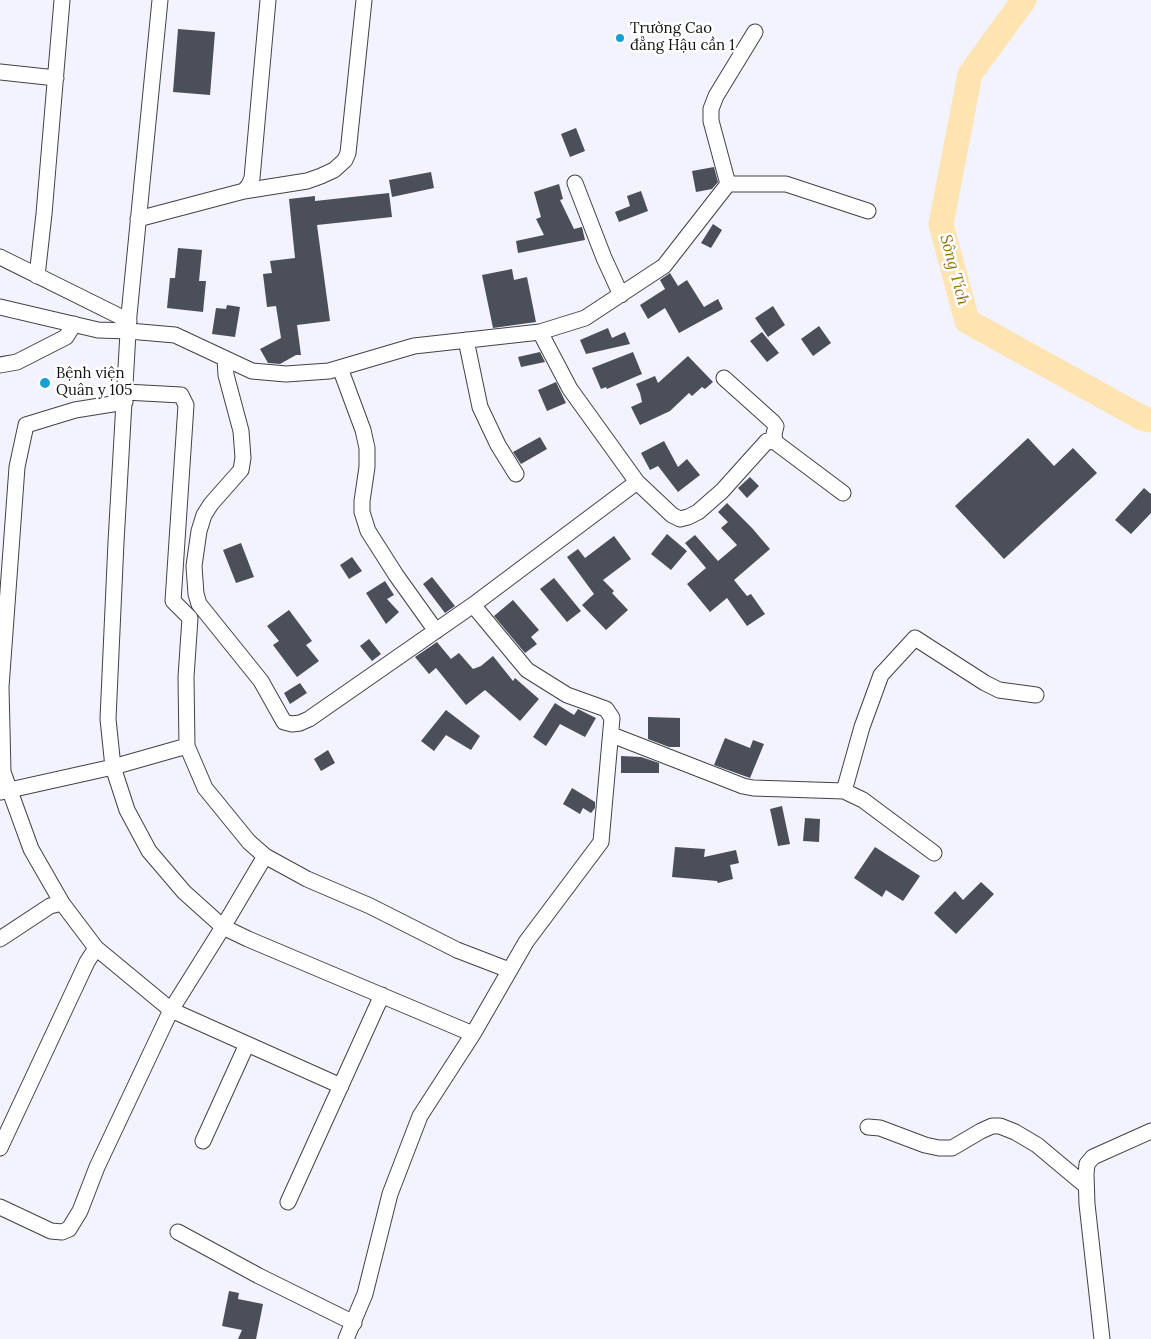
<!DOCTYPE html>
<meta charset="utf-8">
<style>
body{margin:0}
canvas{display:block;background:#f3f2ff}
</style>
<canvas width="1151" height="1339"></canvas>
<script>
const c = document.querySelector('canvas').getContext('2d');
c.lineJoin = 'round';
function shape(rows) {
  const path = new Path2D();
  for (const r of rows) {
    path.moveTo(r[0], r[1]);
    for (let i = 2; i < r.length; i += 2) path.lineTo(r[i], r[i + 1]);
  }
  return path;
}
function strokePath(path, color, width, dash) {
  c.strokeStyle = color;
  c.lineWidth = width;
  c.lineCap = dash ? 'butt' : 'round';
  c.setLineDash(dash || []);
  c.stroke(path);
}
function fillPath(path, color) {
  c.fillStyle = color;
  c.fill(path, 'evenodd');
}
function write(font, color, halo, rows, align = 'center') {
  c.font = font + ' Lora,serif';
  c.lineWidth = 5;
  c.setLineDash([]);
  c.textBaseline = 'middle';
  c.strokeStyle = halo;
  c.fillStyle = color;
  for (const [text, x, y, turn = 0] of rows) {
    c.save();
    c.translate(x, y);
    c.rotate((+turn || 0) * Math.PI / 180);
    c.textAlign = isNaN(turn) ? turn : align;
    if (halo) c.strokeText(text, 0, 0);
    c.fillText(text, 0, 0);
    c.restore();
  }
}
const river = shape([
 [1024,0,970,74,941,224,967,321,1144,419,1151,420]
]);
const building = shape([
 [178,29,215,32,210,95,173,92],
 [576,128,585,151,570,157,561,134],
 [714,167,718,182,712,189,696,192,692,171],
 [431,172,434,188,392,197,389,180],
 [559,184,563,199,560,200,574,229,582,227,585,240,518,253,516,241,544,235,536,219,541,217,534,192],
 [641,191,648,211,619,222,615,212,630,206,627,196],
 [389,193,392,217,317,225,330,321,297,325,301,355,296,355,280,364,268,363,260,349,281,338,276,306,267,307,263,274,272,273,270,261,295,258,289,199,315,196,315,201],
 [713,224,722,230,711,248,701,243],
 [178,248,202,250,199,281,206,281,203,312,167,308,170,278,175,278],
 [512,269,514,280,527,277,536,322,493,328,482,275],
 [670,273,678,286,687,280,704,307,718,299,723,309,679,333,665,308,648,319,640,305,665,289,660,280],
 [227,305,240,307,235,337,212,334,216,308,226,309],
 [773,306,785,325,768,337,755,318],
 [819,326,831,343,813,356,801,339],
 [608,328,612,338,625,332,630,344,586,354,580,340],
 [762,332,779,353,767,362,750,341],
 [540,352,545,362,521,367,518,357],
 [633,352,642,374,607,389,606,387,601,389,592,368],
 [688,356,713,382,705,389,702,387,692,396,689,393,670,411,640,425,631,407,642,402,640,393,636,384,655,376,658,383],
 [556,382,566,403,547,411,538,390],
 [540,437,547,449,521,464,513,452],
 [1028,438,1054,466,1073,448,1097,473,1004,559,955,506],
 [664,441,678,467,687,459,700,475,678,492,658,466,650,470,641,453],
 [750,477,759,486,747,498,738,488],
 [1144,488,1151,494,1151,513,1131,534,1115,520],
 [727,503,752,528,770,549,734,580,747,596,751,594,765,614,747,626,727,598,710,612,687,584,706,568,685,543,695,535,718,561,737,545,721,528,728,522,718,512],
 [667,534,687,551,671,570,651,554],
 [614,536,631,559,603,580,614,591,612,593,628,610,606,630,582,605,594,594,567,557,578,549,585,558],
 [241,543,254,577,236,583,223,550],
 [352,557,362,571,349,579,340,565],
 [432,577,455,606,445,613,423,584],
 [554,578,581,611,567,622,540,589],
 [385,581,394,595,387,599,399,612,386,624,366,593],
 [513,600,539,630,531,637,537,644,525,653,494,616],
 [289,610,312,641,306,645,319,661,297,677,273,645,279,641,267,626],
 [369,639,381,654,372,661,360,646],
 [437,642,451,659,459,653,473,669,481,666,493,656,513,681,515,678,539,699,520,721,485,690,466,705,436,668,429,674,415,657],
 [300,683,307,693,290,704,284,693],
 [555,703,574,715,578,709,596,718,585,737,560,724,546,746,533,737],
 [446,710,480,736,471,750,446,735,434,751,421,741],
 [648,717,680,718,680,747,669,747,648,739],
 [725,738,750,748,753,740,764,744,750,778,714,765],
 [328,750,335,763,321,771,314,759],
 [621,756,641,757,659,763,659,773,621,773],
 [572,788,595,802,595,808,591,813,583,808,580,814,563,804],
 [782,806,790,844,778,846,770,809],
 [805,818,820,819,819,842,803,841],
 [675,847,705,849,704,857,736,850,739,863,730,865,733,879,718,883,717,881,672,877],
 [875,847,920,876,903,901,886,890,882,897,854,878],
 [981,882,994,894,956,934,934,913,955,891,963,900],
 [229,1291,239,1293,238,1299,263,1304,256,1339,238,1339,242,1330,222,1326]
]);
const minor = shape([
 [160,0,129,315,116,542,108,719,113,767,127,810,149,851,184,892,223,927,248,939,473,1034],
 [0,72,56,78],
 [575,183,604,258,621,295],
 [728,184,711,121,711,109,716,96,755,32],
 [728,184,786,184,868,211],
 [244,191,307,181,321,176,334,170,345,160,348,153,364,0],
 [138,219,244,191,249,185,252,178,268,0],
 [0,257,129,321],
 [37,276,44,214,62,0],
 [0,307,98,330,129,331,175,335,252,371,286,374,329,371,414,346,540,332,585,318,664,266,728,184],
 [466,340,480,407,498,445,516,474],
 [225,359,226,375,241,431,243,458,241,470,211,504,204,515,199,531,194,566,196,594,199,604,261,681,284,722,292,724,300,723,309,719,473,605],
 [0,365,17,362,66,337,74,324],
 [340,368,363,430,367,448,367,467,362,501,362,512,368,531,396,575,436,631],
 [724,378,773,422,776,426,774,434,775,442],
 [125,392,181,395,186,405,173,601,190,618,186,677,187,746,205,788,249,842,265,856,307,879,370,906,457,950,509,970],
 [637,482,672,515,680,519,688,517,698,512,722,491,767,441,775,442,843,493],
 [612,735,743,786,753,788,844,791,863,800,934,853],
 [844,791,862,727,881,675,915,638,985,683,999,690,1036,695],
 [1,792,113,767,187,746],
 [62,903,31,849,3,772,1,687,17,467,26,425,75,410,125,402],
 [0,939,50,906,62,903,96,948,171,1010,341,1086],
 [868,1127,880,1128,925,1145,939,1148,952,1148,981,1131,992,1126,1000,1126,1015,1132,1037,1145,1086,1186],
 [203,1141,247,1044],
 [0,1148,87,962,96,948],
 [288,1202,382,995],
 [0,1207,51,1231,62,1232,69,1229,80,1211,97,1167,171,1010,223,927,265,856],
 [178,1232,259,1276,354,1323],
 [346,1339,365,1294,390,1194,420,1116,473,1034,526,942,601,842,612,718,606,709,567,695,527,670,473,605,637,482,570,389,540,332],
 [1102,1339,1087,1204,1086,1174,1087,1164,1093,1157,1151,1131]
]);
const markers = [
 [620,38,5,"#17a0d0"],
 [45,383,6,"#17a0d0"]
];
const poiNames = [
 ["Trường Cao",630,29],
 ["đẳng Hậu cần 1",630,46],
 ["Bệnh viện",56,374],
 ["Quân y 105",56,391]
];
const waterNames = [
 ["Sông Tích",954,270,75]
];
strokePath(river, '#fde4b0', 25);
fillPath(building, '#4a4f59');
strokePath(minor, '#424242', 17);
strokePath(minor, '#fff', 15);
for (const [x, y, r, color] of markers) {
  const dot = new Path2D();
  dot.arc(x, y, r, 0, 2 * Math.PI);
  c.fillStyle = color;
  c.fill(dot);
  strokePath(dot, '#fff', 2);
}
write('15px', '#0f0f0f', '#fff', poiNames, 'left');
write('italic 16px', '#906e0b', '#fff', waterNames);
</script>
